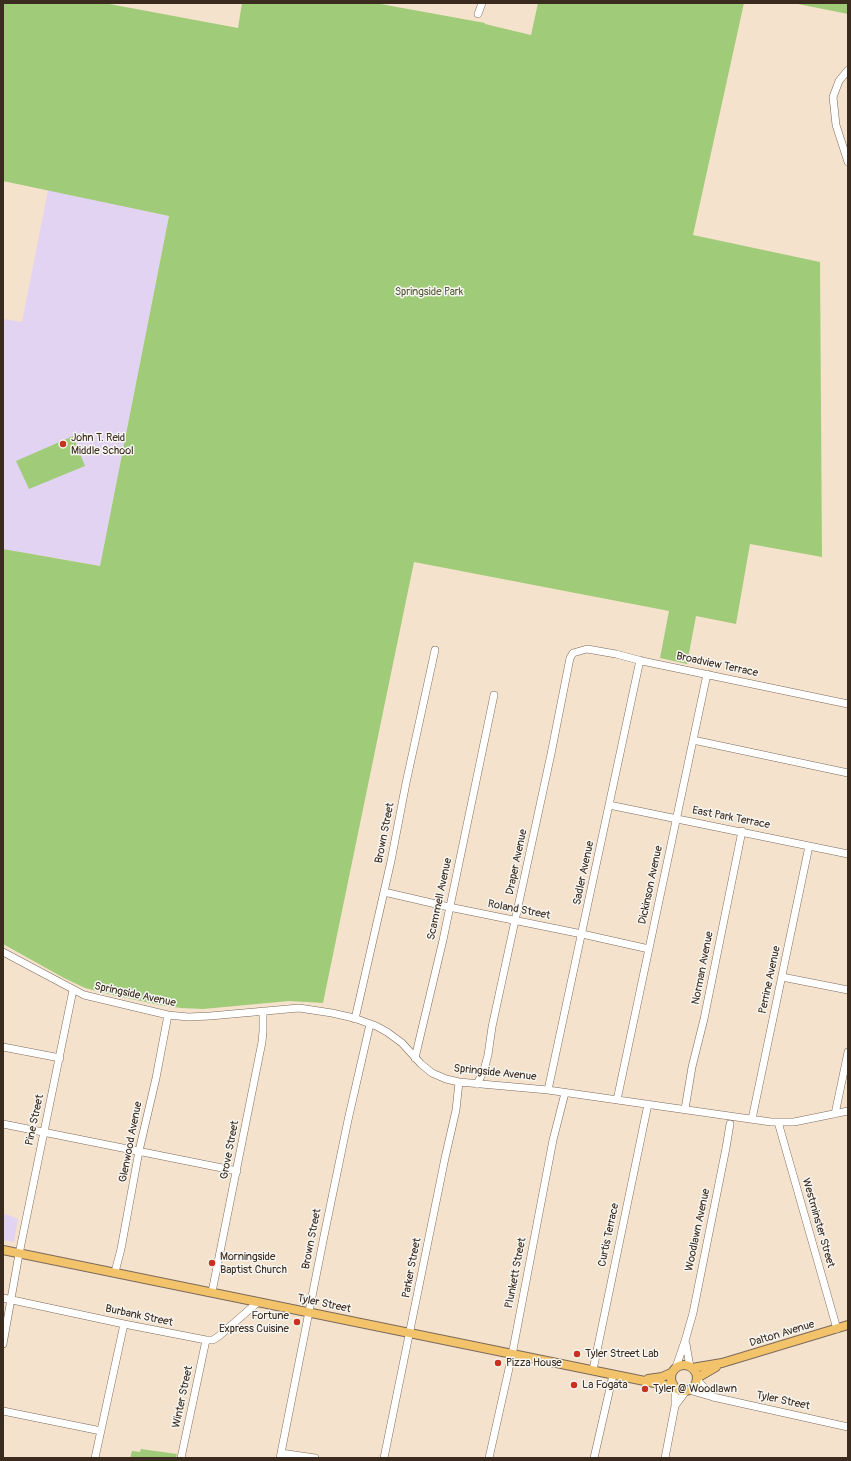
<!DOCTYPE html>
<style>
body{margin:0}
#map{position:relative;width:851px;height:1461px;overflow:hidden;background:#f5e2cc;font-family:Pangolin,sans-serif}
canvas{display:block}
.frame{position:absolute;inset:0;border:4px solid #3b2a1e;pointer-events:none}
</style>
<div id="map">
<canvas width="851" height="1461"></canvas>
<div class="frame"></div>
</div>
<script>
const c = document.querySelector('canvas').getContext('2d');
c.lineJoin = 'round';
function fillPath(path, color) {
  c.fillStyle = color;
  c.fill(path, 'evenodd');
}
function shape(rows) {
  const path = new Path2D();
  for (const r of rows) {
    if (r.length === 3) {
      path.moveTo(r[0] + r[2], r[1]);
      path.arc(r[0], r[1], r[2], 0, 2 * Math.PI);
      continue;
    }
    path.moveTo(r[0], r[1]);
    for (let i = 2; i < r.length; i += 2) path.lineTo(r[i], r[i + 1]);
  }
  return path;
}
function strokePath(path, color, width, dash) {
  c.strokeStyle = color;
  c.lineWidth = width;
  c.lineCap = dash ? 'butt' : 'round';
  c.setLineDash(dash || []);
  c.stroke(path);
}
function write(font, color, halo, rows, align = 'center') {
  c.font = font + ' Pangolin,sans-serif';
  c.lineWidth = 3;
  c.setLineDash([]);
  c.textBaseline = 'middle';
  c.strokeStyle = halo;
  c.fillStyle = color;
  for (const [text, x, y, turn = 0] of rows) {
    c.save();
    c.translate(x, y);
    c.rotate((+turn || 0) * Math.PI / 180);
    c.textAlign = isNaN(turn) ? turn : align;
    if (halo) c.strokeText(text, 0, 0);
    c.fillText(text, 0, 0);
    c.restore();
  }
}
const built = shape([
 [48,190,169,216,100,566,3,549,3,319,22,322],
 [3,1213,18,1219,14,1242,3,1240]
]);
const green = shape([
 [3,3,104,3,238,28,242,3,375,3,485,23,485,24,531,35,538,3,744,3,693,235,820,262,822,557,750,544,736,624,696,616,687,664,660,658,669,611,414,562,323,1003,289,1001,203,1009,181,1008,160,1005,108,994,85,988,64,978,3,944,3,549,100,566,169,216,3,181],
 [793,3,848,3,848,14],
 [73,436,85,466,29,489,16,461],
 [141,1449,177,1454,176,1458,130,1458,132,1451,140,1452]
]);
const minor = shape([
 [478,14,482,3],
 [848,70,839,81,833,97,836,125,848,162],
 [693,740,848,773],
 [609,805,848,854],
 [384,892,449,907,582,934,649,949],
 [3,952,84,995,168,1015,188,1017,210,1016,299,1008,332,1013,354,1018,376,1026,387,1032,402,1043,421,1064,432,1073,446,1079,459,1082,548,1090,771,1122,794,1122,848,1111],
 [782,977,848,990],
 [355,1019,391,861,406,783,435,650],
 [3,1047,60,1058],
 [415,1058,443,940,494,695],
 [477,1084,484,1070,488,1055,492,1027,551,754,570,658,573,653,587,649,616,654,642,661,848,704],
 [548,1090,640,660],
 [617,1100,707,674],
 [685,1109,692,1067,704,1019,742,831],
 [835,1114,848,1052],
 [752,1119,809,846],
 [778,1122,837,1329],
 [3,1124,237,1171],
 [115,1272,121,1249,139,1151,156,1078,168,1015],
 [212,1292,262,1042,263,1031,263,1011],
 [3,1298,124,1324,206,1340,213,1340,219,1336,258,1302],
 [3,1344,19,1254,73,990],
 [686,1344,690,1367],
 [676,1367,685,1341,693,1313,726,1148,730,1124],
 [593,1370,648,1104],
 [697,1380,713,1397],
 [689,1390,713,1397,848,1427],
 [675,1406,686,1391],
 [3,1411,101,1431],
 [281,1453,315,1458],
 [95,1458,124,1324],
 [181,1458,206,1340],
 [280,1458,324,1236,348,1120,370,1024],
 [384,1458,445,1158,456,1110,459,1082],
 [489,1458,512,1355,553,1140,565,1093],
 [594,1458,613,1375],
 [665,1458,675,1406,675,1389]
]);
const major = shape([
 [3,1250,674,1387],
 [684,1378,13],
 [692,1368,722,1363,848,1325],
 [697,1378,716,1367],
 [648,1379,662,1377,671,1373]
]);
const markers = [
 [63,444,4,"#c8321e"],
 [212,1263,4,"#c8321e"],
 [297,1322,4,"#c8321e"],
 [577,1354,4,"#c8321e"],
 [498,1363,4,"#c8321e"],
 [574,1385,4,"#c8321e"],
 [645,1389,4,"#c8321e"]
];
const parkNames = [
 ["Springside Park",429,292]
];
const poiNames = [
 ["John T. Reid",71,438],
 ["Middle School",71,451],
 ["Morningside",220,1257],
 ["Baptist Church",220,1270],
 ["Fortune",289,1316,"right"],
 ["Express Cuisine",289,1329,"right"],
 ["Tyler Street Lab",585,1354],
 ["Pizza House",506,1363],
 ["La Fogata",582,1385],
 ["Tyler @ Woodlawn",653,1389]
];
const streetNames = [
 ["Broadview Terrace",717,665,12],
 ["East Park Terrace",731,818,11],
 ["Brown Street",385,833,-79],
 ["Draper Avenue",517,862,-78],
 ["Sadler Avenue",584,873,-78],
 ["Dickinson Avenue",651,885,-78],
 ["Scammell Avenue",440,899,-78],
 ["Roland Street",519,910,11],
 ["Norman Avenue",703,968,-79],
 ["Perrine Avenue",770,980,-78],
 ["Springside Avenue",135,995,12],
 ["Springside Avenue",495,1073,6],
 ["Pine Street",35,1120,-78],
 ["Glenwood Avenue",131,1142,-79],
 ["Grove Street",230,1150,-79],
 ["Westminster Street",818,1223,74],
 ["Woodlawn Avenue",698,1230,-78],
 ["Curtis Terrace",609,1235,-78],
 ["Brown Street",312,1239,-79],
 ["Parker Street",412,1268,-79],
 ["Plunkett Street",516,1273,-79],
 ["Tyler Street",324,1304,12],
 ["Burbank Street",139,1316,12],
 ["Dalton Avenue",782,1334,-17],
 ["Winter Street",183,1397,-78],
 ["Tyler Street",783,1401,12]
];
fillPath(built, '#e3d3f2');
fillPath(green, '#a0cc79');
strokePath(minor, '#7c6a5b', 8);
strokePath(major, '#7c6a5b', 10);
strokePath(minor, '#fff', 7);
strokePath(major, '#f2c36a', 8);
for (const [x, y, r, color] of markers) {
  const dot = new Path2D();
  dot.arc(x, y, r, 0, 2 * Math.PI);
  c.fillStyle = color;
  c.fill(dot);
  strokePath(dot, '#f6f6f2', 1.5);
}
write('11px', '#595b39', '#f6f6f2', parkNames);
write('11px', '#3b2a1e', '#f6f6f2', poiNames, 'left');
write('11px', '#3b2a1e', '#f6f6f2', streetNames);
</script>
